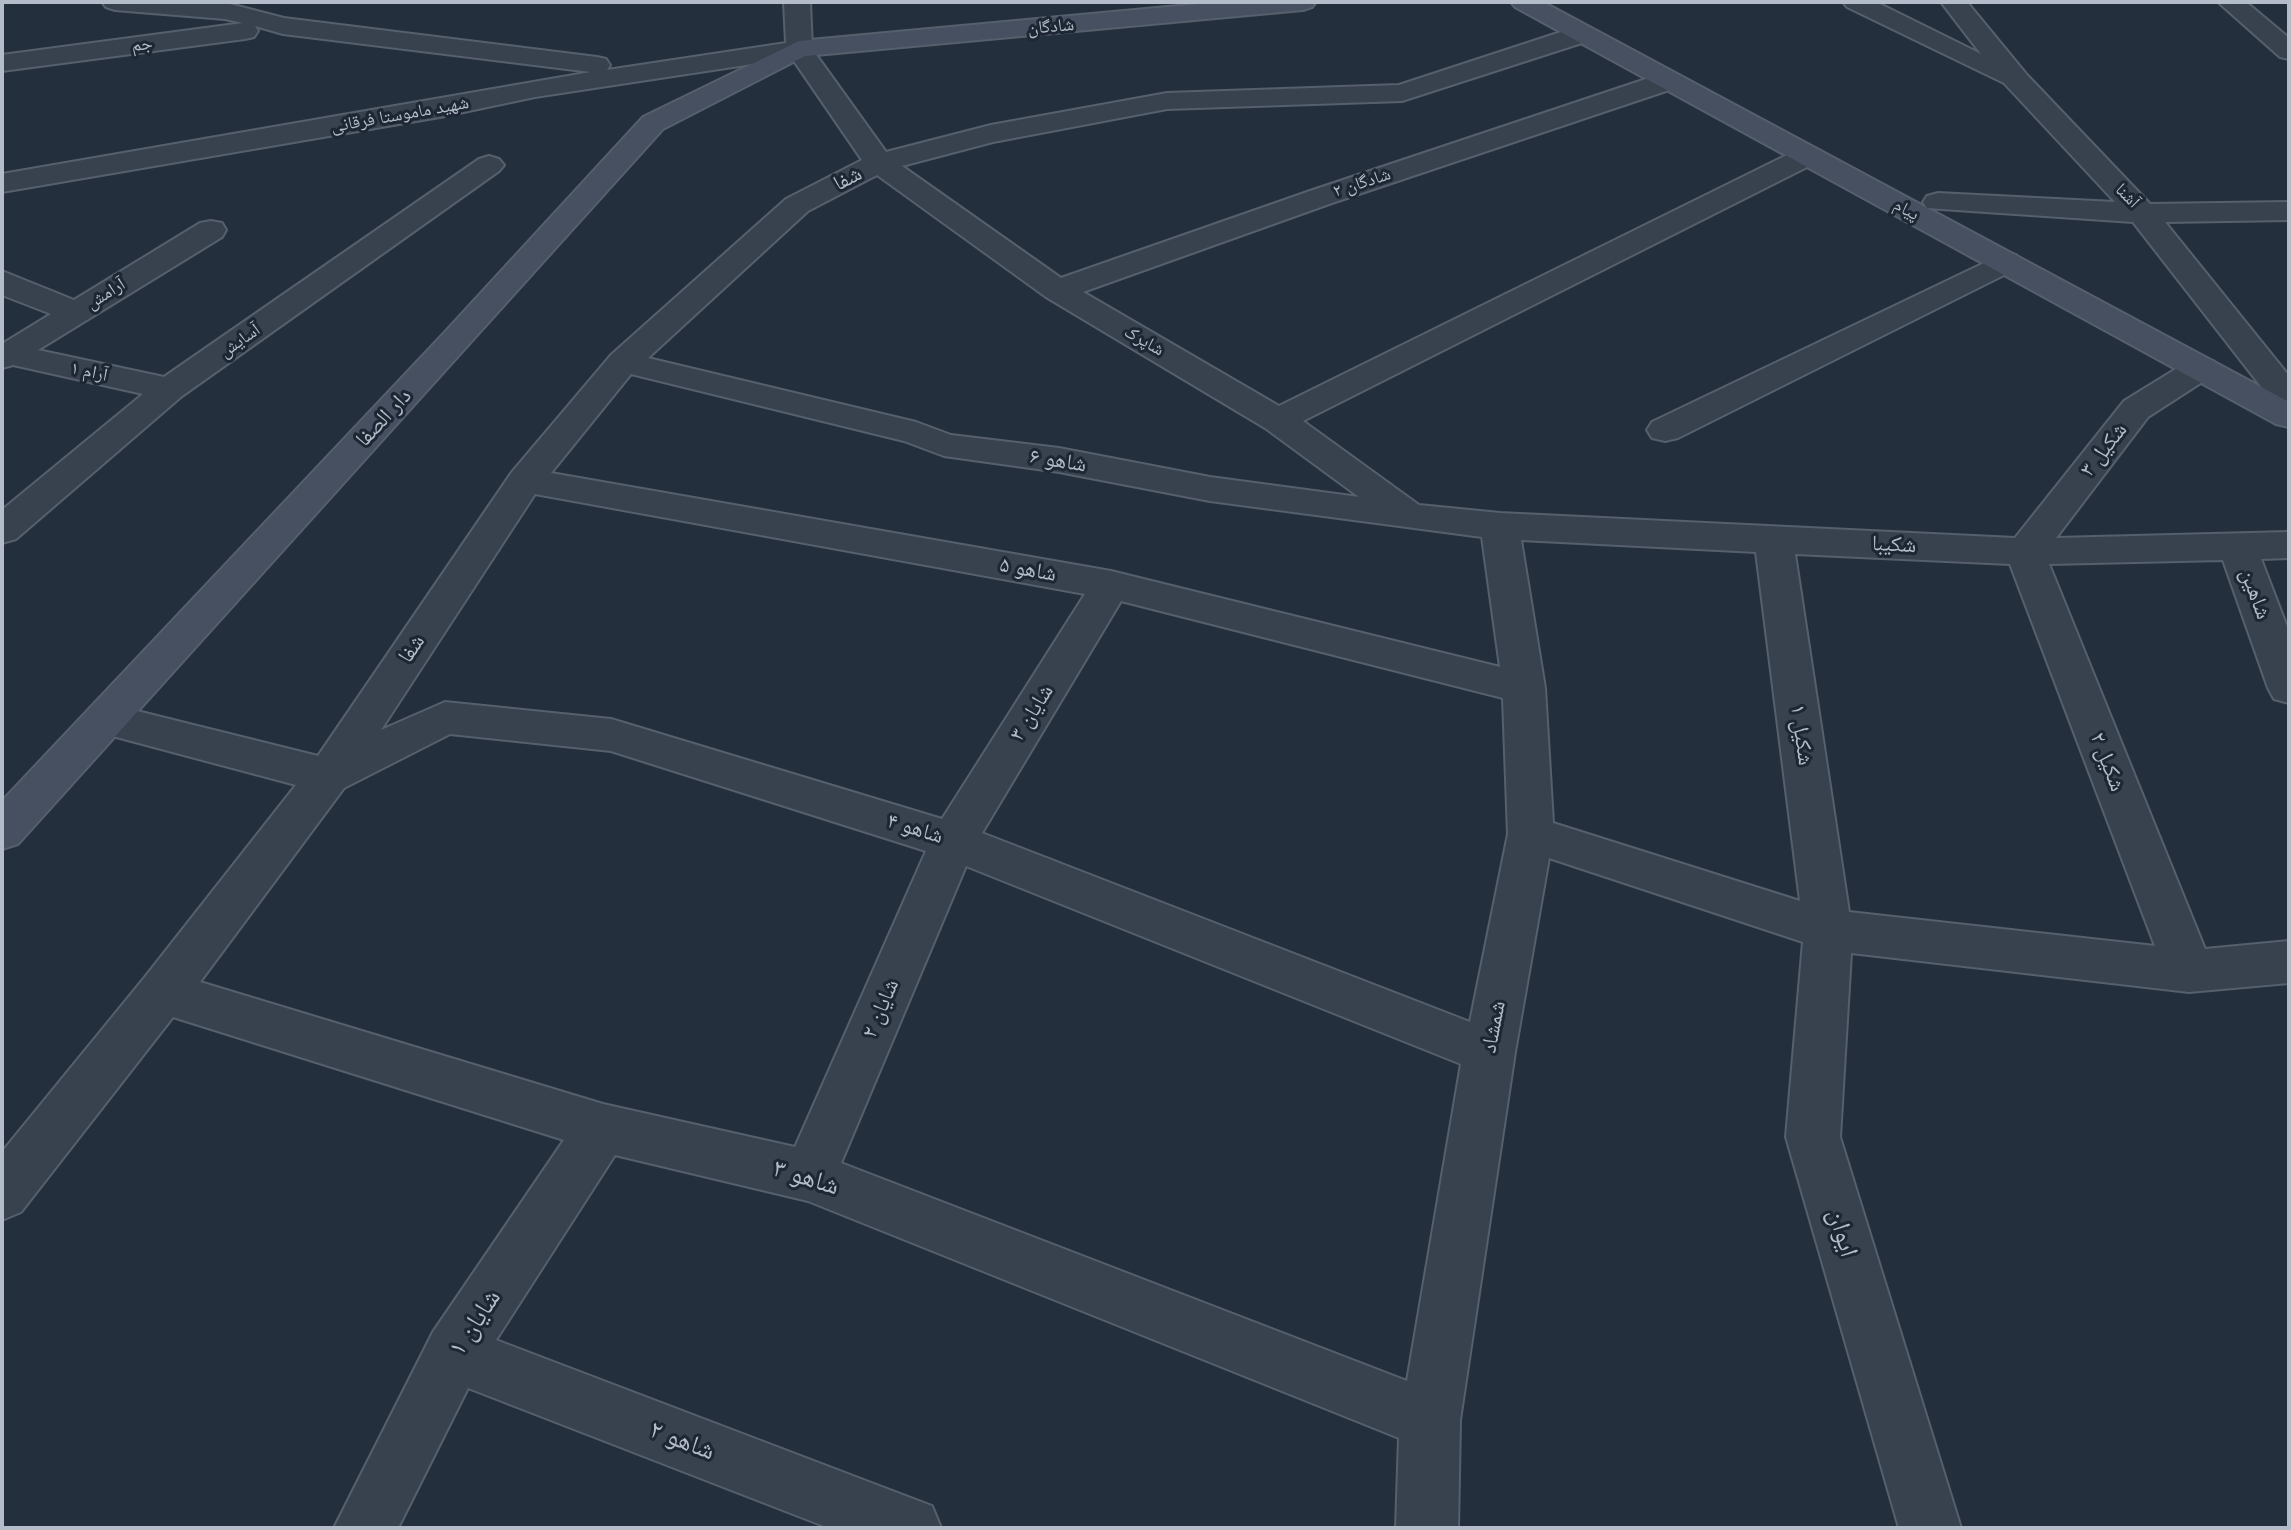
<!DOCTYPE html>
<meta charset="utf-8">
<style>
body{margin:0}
#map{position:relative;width:2291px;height:1530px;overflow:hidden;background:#242f3e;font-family:"Fira Sans",sans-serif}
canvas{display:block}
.frame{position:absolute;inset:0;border:4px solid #b4bcc9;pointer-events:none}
</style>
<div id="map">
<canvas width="2291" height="1530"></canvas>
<div class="frame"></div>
</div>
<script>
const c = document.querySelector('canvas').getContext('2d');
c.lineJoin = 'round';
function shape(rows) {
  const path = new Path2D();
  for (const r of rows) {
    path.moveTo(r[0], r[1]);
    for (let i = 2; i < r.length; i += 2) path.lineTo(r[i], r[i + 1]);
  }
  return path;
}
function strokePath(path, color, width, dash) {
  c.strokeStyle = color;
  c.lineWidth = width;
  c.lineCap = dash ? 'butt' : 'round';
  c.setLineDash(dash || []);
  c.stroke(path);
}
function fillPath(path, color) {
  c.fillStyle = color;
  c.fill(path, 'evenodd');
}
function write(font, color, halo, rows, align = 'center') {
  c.font = font + ' "Fira Sans","Noto Naskh Arabic",sans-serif';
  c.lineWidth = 6;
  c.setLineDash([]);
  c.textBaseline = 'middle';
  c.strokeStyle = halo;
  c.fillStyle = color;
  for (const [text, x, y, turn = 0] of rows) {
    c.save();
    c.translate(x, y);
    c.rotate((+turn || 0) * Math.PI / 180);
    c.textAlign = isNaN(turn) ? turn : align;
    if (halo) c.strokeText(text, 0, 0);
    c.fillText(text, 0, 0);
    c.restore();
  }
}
const street = shape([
 [102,2,226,3,284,18,597,57,606,59,610,65,607,70,786,43,784,2,810,2,812,49,886,152,991,125,1167,93,1399,85,1573,28,1591,28,1595,34,1591,40,1402,101,1167,109,993,142,902,166,1061,278,1310,191,1658,75,1678,75,1682,81,1678,87,1332,203,1083,292,1279,406,1795,151,1805,148,1815,151,1820,157,1815,163,1303,421,1419,505,1500,513,2015,538,2124,401,2189,361,2201,358,2213,361,2218,368,2213,375,2148,417,2056,538,2289,532,2289,558,2261,559,2289,632,2289,703,2274,699,2268,688,2223,560,2049,564,2205,949,2289,941,2289,983,2189,992,1851,953,1840,1137,1961,1528,1899,1528,1786,1137,1803,942,1549,858,1515,1052,1460,1420,1458,1528,1396,1528,1399,1438,808,1201,615,1155,496,1340,932,1506,941,1528,829,1528,468,1388,398,1528,334,1528,433,1332,564,1140,173,1017,21,1212,2,1220,2,1152,145,977,296,785,90,730,84,719,90,708,105,703,318,756,512,472,611,355,786,199,862,160,792,58,535,97,440,117,2,192,2,174,591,72,283,34,255,26,258,31,254,37,245,39,2,71,2,55,243,23,225,19,115,10,106,7,102,2],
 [877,175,1046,297,1265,428,1359,497,1210,477,1059,448,951,435,916,422,648,358,808,211,877,175],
 [631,374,904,441,944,456,1059,472,1210,501,1482,537,1500,667,1111,571,551,473,631,374],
 [535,494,1085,594,942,819,611,719,445,702,381,730,535,494],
 [1521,540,1756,552,1800,901,1553,823,1545,688,1521,540],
 [1795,554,2010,564,2155,946,1849,912,1795,554],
 [1121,601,1503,698,1508,834,1470,1022,982,833,1121,601],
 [450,734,611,751,926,851,795,1147,603,1104,200,982,344,788,450,734],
 [966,866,1461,1064,1407,1381,841,1163,966,866],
 [1843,2,1876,2,1981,54,1941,2,1967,2,2027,75,2150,204,2289,202,2289,220,2165,222,2289,376,2289,410,2277,407,2133,222,1927,208,1923,202,1927,196,1938,193,2115,202,2004,83,1847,7,1843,2],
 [2218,2,2246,2,2289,38,2289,59,2280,57,2218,2],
 [489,156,499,159,504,165,499,171,182,396,16,539,2,543,2,510,143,394,13,365,2,368,2,344,51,314,2,295,2,271,74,300,200,223,211,221,222,223,226,230,222,237,38,350,164,377,479,159,489,156],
 [2005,253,2016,255,2021,262,2016,269,1678,438,1665,441,1652,438,1647,430,1652,422,2005,253]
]);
const secondary = shape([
 [1221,2,1316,2,1312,7,1303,10,805,56,663,129,18,844,2,849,2,801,444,333,643,117,799,41,1221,2],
 [1511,2,1543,2,2289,402,2289,427,2276,424,1515,7,1511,2]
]);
const farStreetnames = [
 ["شادگان",1051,27,-5],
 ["جم",142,45,-7],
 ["شهید ماموستا فرقانی",400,115,-10],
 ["شادگان ۲",1362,183,-18],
 ["آشنا",2127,196,46],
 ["پیام",1906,210,28],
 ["آرامش",106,294,-32],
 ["آسایش",240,341,-35],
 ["شاپرک",1144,341,30],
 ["آرام ۱",89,372,12]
];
const streetNames = [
 ["شفا",848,179,-27],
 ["دار الصفا",384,418,-47],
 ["شکیل ۳",2104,450,-52],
 ["شاهو ۶",1058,461,9],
 ["شکیبا",1894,545,3],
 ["شاهو ۵",1028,570,10],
 ["شاهین",2255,594,70],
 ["شفا",412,649,-56],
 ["شایان ۳",1032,713,-58],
 ["شکیل ۱",1801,735,82],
 ["شکیل ۲",2107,762,69],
 ["شاهو ۴",915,829,17],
 ["شایان ۲",881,1009,-67],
 ["شمشاد",1494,1027,-79]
];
const nearStreetnames = [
 ["شاهو ۳",806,1178,17],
 ["ایوان",1842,1233,73],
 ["شایان ۱",475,1323,-57],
 ["شاهو ۲",682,1441,21]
];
strokePath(street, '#565f6c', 4);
strokePath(secondary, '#565f6c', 4);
fillPath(street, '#38414e');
fillPath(secondary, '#465061');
write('18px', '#b4bcc9', '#1d2633', farStreetnames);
write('22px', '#b4bcc9', '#1d2633', streetNames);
write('26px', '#b4bcc9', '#1d2633', nearStreetnames);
</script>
